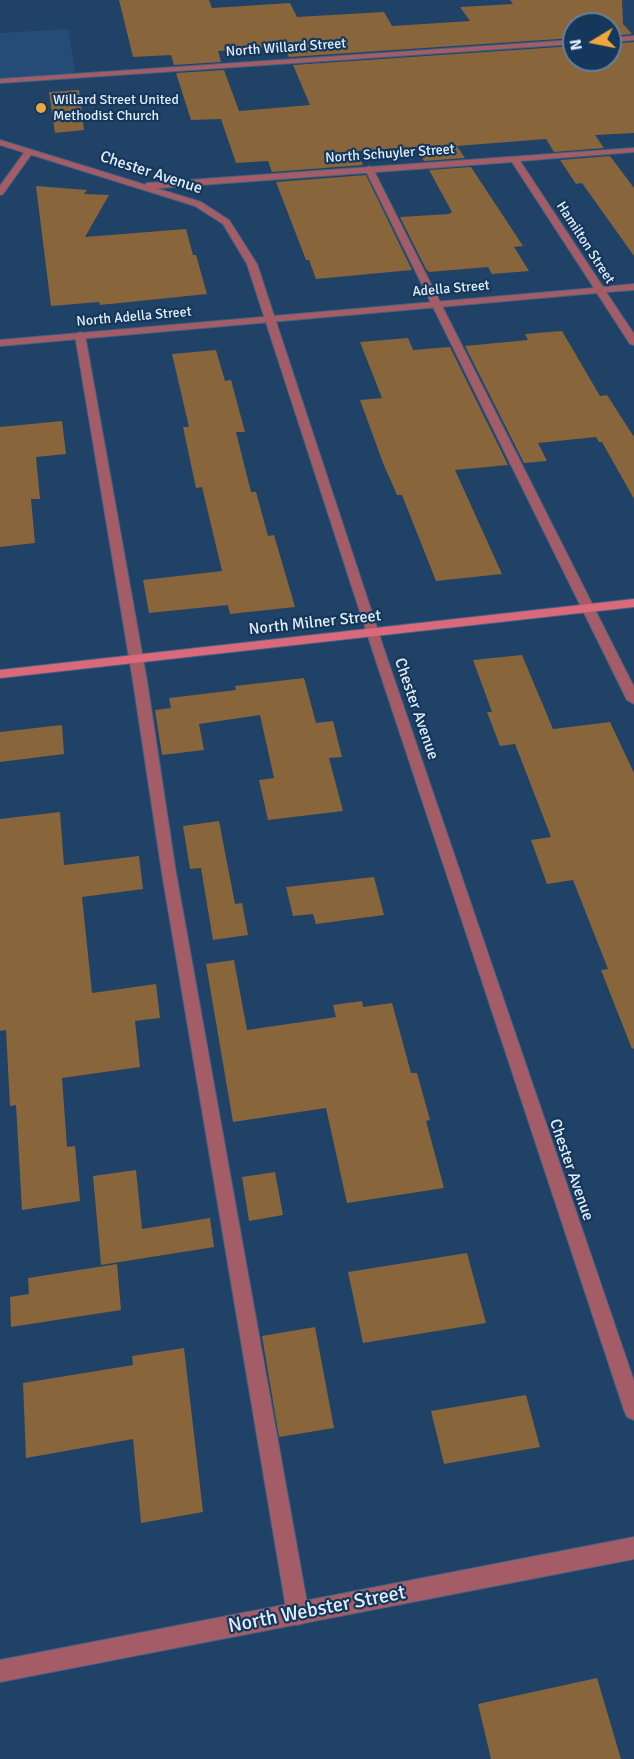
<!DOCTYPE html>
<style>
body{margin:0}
#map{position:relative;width:634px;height:1759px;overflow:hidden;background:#204266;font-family:Signika,sans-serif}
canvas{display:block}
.north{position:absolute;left:562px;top:12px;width:60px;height:60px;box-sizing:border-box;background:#15375b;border:2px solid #67809b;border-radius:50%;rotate:260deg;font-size:16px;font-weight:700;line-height:24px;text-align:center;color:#e1edfa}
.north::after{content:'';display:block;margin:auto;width:21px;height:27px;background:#f0a63e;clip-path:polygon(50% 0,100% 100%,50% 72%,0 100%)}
</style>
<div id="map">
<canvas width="634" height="1759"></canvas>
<div class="north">N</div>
</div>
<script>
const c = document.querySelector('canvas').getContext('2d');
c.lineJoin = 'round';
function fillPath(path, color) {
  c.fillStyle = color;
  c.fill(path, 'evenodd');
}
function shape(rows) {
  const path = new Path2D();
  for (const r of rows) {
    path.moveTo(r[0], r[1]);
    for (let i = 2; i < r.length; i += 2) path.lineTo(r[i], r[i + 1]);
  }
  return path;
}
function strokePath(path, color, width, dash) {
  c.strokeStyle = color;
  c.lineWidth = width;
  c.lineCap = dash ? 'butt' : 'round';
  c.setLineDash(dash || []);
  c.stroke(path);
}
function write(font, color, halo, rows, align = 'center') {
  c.font = font + ' Signika,sans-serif';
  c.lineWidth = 4.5;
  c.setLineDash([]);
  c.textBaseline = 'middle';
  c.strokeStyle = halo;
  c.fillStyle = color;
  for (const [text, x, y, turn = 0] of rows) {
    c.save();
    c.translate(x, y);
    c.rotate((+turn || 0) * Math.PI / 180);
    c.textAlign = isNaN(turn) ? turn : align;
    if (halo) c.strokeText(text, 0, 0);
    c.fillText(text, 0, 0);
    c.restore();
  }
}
const built = shape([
 [68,29,76,76,0,81,0,33]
]);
const building = shape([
 [119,0,209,0,212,8,290,3,297,17,384,12,392,26,470,21,460,7,513,4,510,0,622,0,623,24,632,34,610,36,610,24,574,24,574,38,289,57,284,47,218,51,221,62,174,65,171,55,133,57],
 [634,42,634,133,595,135,604,148,554,152,546,139,457,146,465,158,424,161,416,147,356,151,363,165,272,172,268,161,236,163,221,119,191,120,176,73,224,70,239,111,310,105,293,65,574,46,574,60,610,60,610,44],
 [79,90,84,130,55,133,49,92],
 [610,156,634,188,634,256,582,183,576,184,560,160],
 [471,167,523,246,514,247,529,271,492,274,488,267,429,272,426,269,400,217,449,214,452,212,429,170],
 [366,175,412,270,316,279,309,260,306,260,276,182],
 [36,186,87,190,84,194,109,195,85,237,186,229,193,255,196,255,207,294,100,305,99,302,51,306],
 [562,331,600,396,607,395,634,437,634,499,602,442,599,442,596,437,538,443,547,461,524,463,465,346,528,340,525,334],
 [408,338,413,350,450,347,508,465,455,470,502,574,436,581,402,495,397,495,383,463,360,400,382,398,360,342],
 [216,350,225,381,231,380,245,432,236,432,251,492,256,492,268,536,274,535,295,607,230,614,228,605,149,613,143,580,222,571,202,487,196,488,183,427,189,427,172,354],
 [62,421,66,454,36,457,40,499,31,499,35,543,0,547,0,427],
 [522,655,553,729,610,722,634,773,634,1048,632,1049,601,970,608,969,573,880,547,884,531,840,551,837,515,744,500,746,487,712,492,712,473,660],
 [304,678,316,723,333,721,342,757,329,758,343,811,268,820,259,780,274,778,260,715,199,724,204,750,162,755,155,710,171,708,169,698,236,690,235,686],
 [62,725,64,754,0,762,0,732],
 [60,812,64,865,139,856,143,889,82,897,92,993,156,984,160,1018,135,1021,140,1067,62,1078,67,1147,75,1146,80,1201,22,1210,16,1105,10,1106,6,1030,0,1031,0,819],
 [219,821,235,904,242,903,248,935,213,940,201,868,190,869,183,826],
 [374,877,384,915,316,924,313,914,293,916,286,887],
 [234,960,247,1030,336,1017,333,1005,362,1001,363,1007,392,1003,411,1073,417,1073,430,1120,426,1121,444,1188,347,1203,326,1108,233,1122,206,964],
 [136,1170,142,1229,210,1218,214,1247,101,1265,93,1176],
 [275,1172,283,1215,249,1221,242,1177],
 [467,1253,486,1323,363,1343,348,1272],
 [117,1264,121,1310,11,1327,10,1297,29,1294,28,1278],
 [315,1327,334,1428,279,1437,262,1336],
 [184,1348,203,1512,141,1523,133,1439,26,1458,23,1383,133,1365,132,1356],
 [526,1395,540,1447,444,1464,431,1411],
 [597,1678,621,1759,491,1759,478,1704]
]);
const service = shape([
 [369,166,373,169,634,687,634,704,627,700,365,169,369,166],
 [80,332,85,335,147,681,176,873,309,1614,306,1622,298,1625,290,1622,287,1614,162,873,133,681,75,335,80,332]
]);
const minor = shape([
 [634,36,634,40,610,42,610,38,634,36],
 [574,40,574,44,0,83,0,79,574,40],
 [634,148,634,152,520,161,603,287,634,284,634,290,606,292,634,334,634,345,630,344,597,293,0,346,0,340,594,288,512,162,147,189,143,186,147,183,634,148],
 [26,150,33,152,3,194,0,195,0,186,26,150],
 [634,1537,634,1559,0,1682,0,1660,634,1537]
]);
const tertiary = shape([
 [0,140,201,202,229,220,257,264,386,655,634,1381,634,1420,627,1417,624,1410,374,655,247,264,223,224,195,206,0,145,0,140]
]);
const secondary = shape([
 [634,599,634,607,0,678,0,670,634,599]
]);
const markers = [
 [41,108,6,"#f0a63e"]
];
const farStreetnames = [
 ["North Willard Street",286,48,-4],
 ["North Schuyler Street",390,154,-4],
 ["Hamilton Street",585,243,57],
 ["Adella Street",451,289,-5],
 ["North Adella Street",134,317,-5]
];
const farPoinames = [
 ["Willard Street United",53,100],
 ["Methodist Church",53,116]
];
const streetNames = [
 ["Chester Avenue",151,173,18],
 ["North Milner Street",315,623,-6],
 ["Chester Avenue",416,709,71],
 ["Chester Avenue",571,1170,71]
];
const nearStreetnames = [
 ["North Webster Street",317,1610,-11]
];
fillPath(built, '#244c76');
fillPath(building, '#88653a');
strokePath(service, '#436181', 2);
strokePath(minor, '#436181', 2);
strokePath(tertiary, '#436181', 2);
strokePath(secondary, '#436181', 2);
fillPath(service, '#a45d67');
fillPath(minor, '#a45d67');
fillPath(tertiary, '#a45d67');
fillPath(secondary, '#da697b');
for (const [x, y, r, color] of markers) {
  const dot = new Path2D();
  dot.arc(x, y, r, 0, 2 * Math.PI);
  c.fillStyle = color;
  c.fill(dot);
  strokePath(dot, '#15375b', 2);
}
write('14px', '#e1edfa', '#15375b', farStreetnames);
write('14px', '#e1edfa', '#15375b', farPoinames, 'left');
write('16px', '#e1edfa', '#15375b', streetNames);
write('20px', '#e1edfa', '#15375b', nearStreetnames);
</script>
